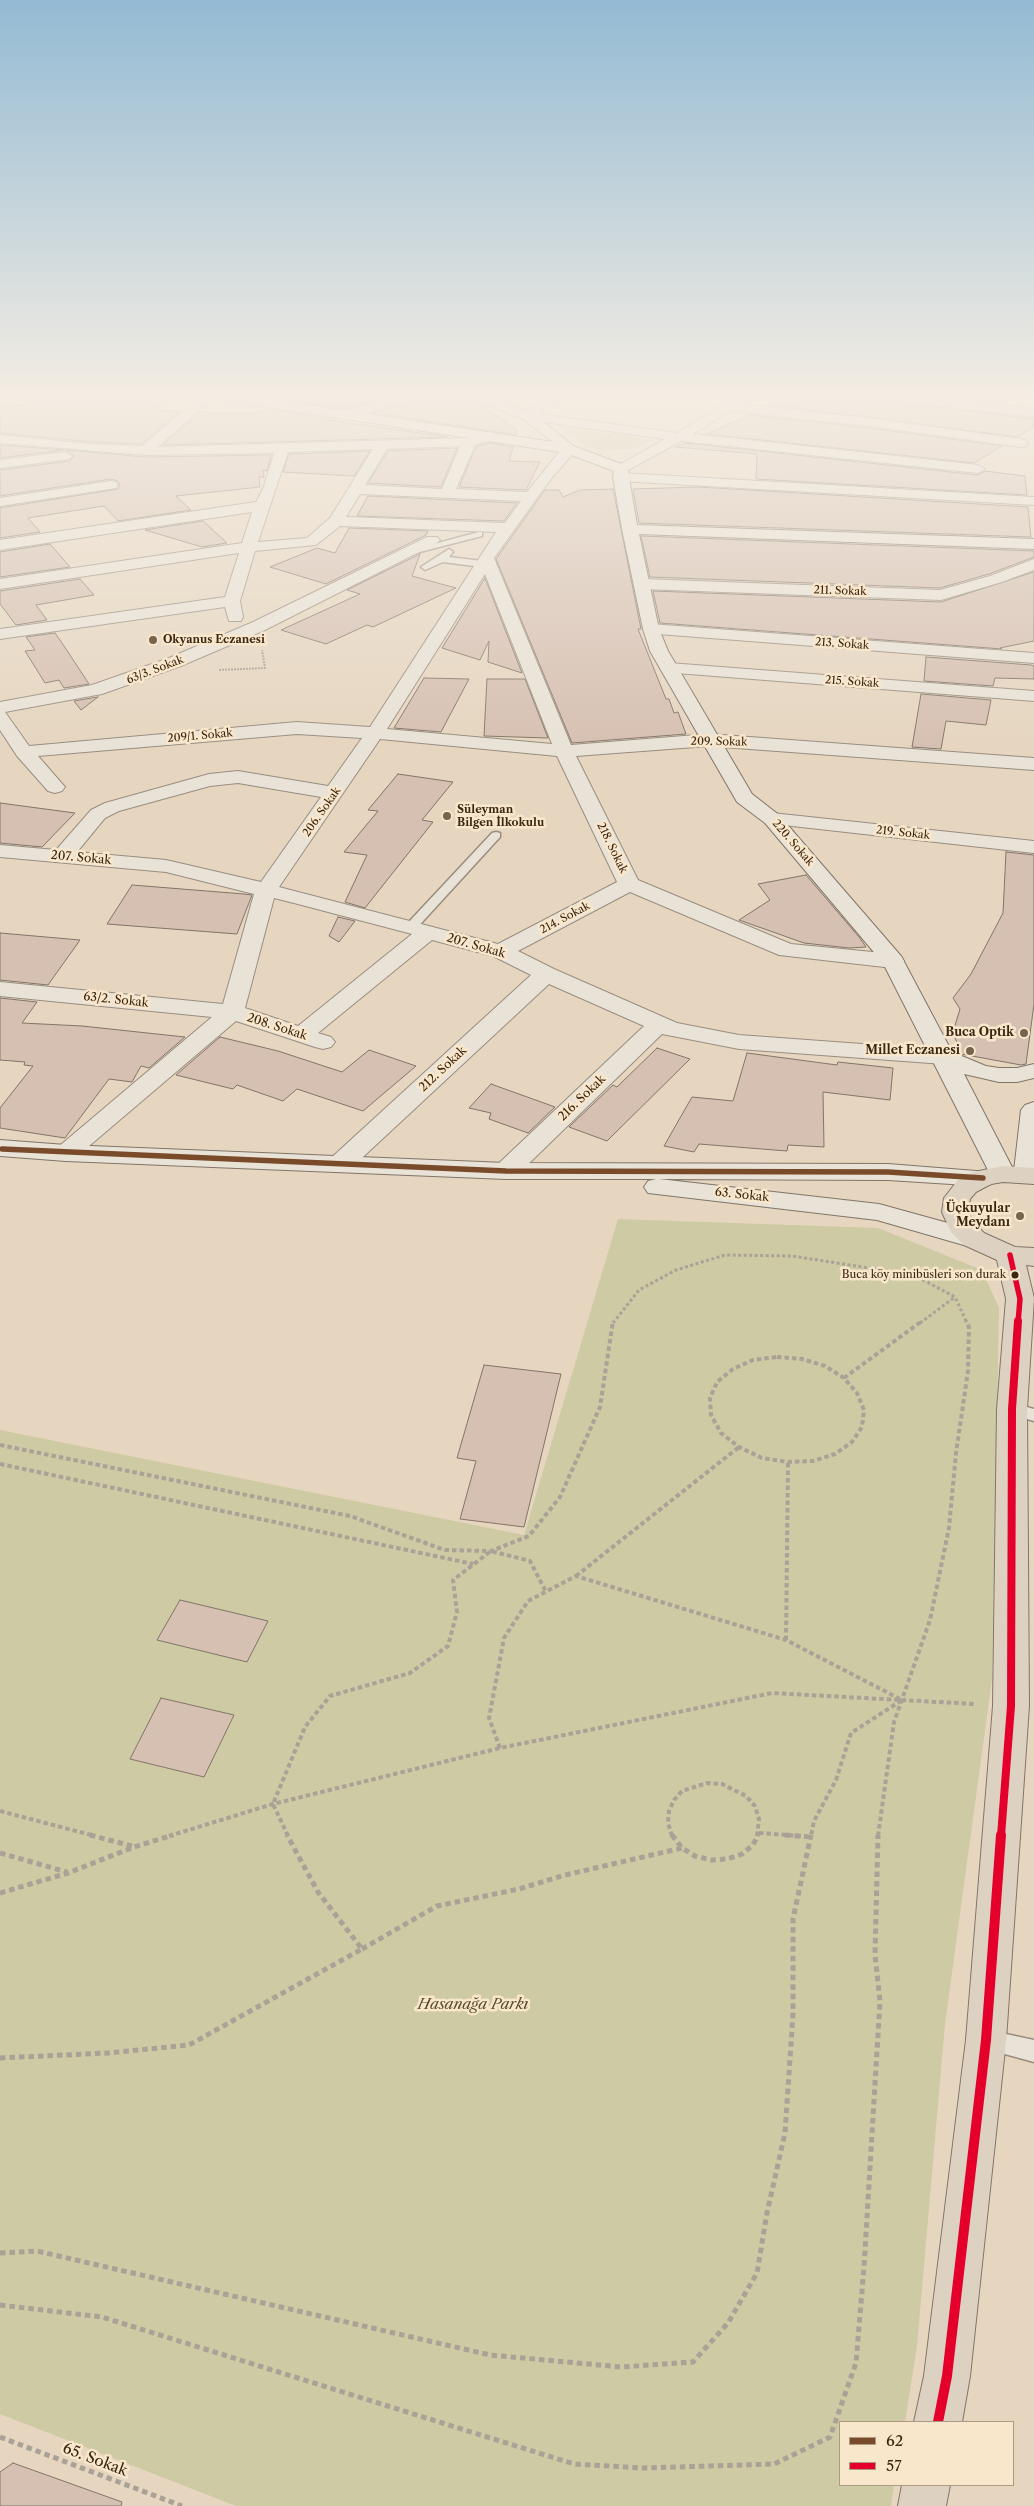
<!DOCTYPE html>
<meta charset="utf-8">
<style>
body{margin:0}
#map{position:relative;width:1034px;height:2506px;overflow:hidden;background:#e6d6c0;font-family:"Libre Caslon Text",serif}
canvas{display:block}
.legend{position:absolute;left:839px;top:2421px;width:175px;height:65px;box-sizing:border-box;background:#f9e7cc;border:1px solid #ad9a82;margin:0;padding:6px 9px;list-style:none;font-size:15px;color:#3b2612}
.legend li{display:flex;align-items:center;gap:10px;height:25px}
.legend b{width:25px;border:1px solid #ad9a82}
</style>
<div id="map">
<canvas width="1034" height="2506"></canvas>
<ul class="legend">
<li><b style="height:6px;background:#7a4b2a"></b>62</li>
<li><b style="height:6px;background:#e4002b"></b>57</li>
</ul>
</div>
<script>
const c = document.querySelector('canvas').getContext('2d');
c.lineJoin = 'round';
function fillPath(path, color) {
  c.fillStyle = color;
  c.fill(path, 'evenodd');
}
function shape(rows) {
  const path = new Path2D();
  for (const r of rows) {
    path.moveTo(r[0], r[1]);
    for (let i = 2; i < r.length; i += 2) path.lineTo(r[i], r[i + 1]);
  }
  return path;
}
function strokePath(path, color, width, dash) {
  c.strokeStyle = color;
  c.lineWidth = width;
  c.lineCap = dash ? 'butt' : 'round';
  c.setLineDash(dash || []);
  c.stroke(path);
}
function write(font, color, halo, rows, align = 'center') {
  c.font = font + ' "Libre Caslon Text",serif';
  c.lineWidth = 5;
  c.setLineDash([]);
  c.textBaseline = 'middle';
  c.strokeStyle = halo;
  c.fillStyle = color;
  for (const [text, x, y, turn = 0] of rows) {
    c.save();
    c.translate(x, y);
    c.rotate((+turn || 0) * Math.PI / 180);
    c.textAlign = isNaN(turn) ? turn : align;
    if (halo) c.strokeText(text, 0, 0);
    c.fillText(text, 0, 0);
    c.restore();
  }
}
const green = shape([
 [554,424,613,434,626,433,651,441,631,449,605,451,588,447],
 [618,1219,878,1228,982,1270,999,1308,992,1679,945,2024,917,2346,905,2422,840,2422,840,2485,894,2485,891,2506,236,2506,0,2414,0,1430,524,1535]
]);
const building = shape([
 [41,396,176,396,152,410,180,411,141,444,91,442,0,433,0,402,22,405,41,396],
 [315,396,336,396,347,399,364,396,391,396,346,409,297,402,315,396],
 [424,396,468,396,470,401,482,405,517,430,516,435,374,413,418,401,424,396],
 [792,396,885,396,893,402,1034,419,1034,426,1018,437,770,405,792,396],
 [940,396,1010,396,1003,403,940,396],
 [270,409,342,422,448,437,163,445,200,412,251,414,270,409],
 [749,415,876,429,1002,446,974,463,707,434,749,415],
 [489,443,513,447,509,461,540,462,526,490,459,487,476,447,489,443],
 [685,443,978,475,985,471,1025,476,1027,495,756,479,757,454,676,447,685,443],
 [0,445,64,450,0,458,0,445],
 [457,448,441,487,368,483,388,451,457,448],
 [66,450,145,457,271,455,267,471,263,470,264,477,259,477,260,487,176,496,191,510,118,521,104,506,28,518,40,532,0,538,0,508,118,489,120,486,118,481,111,479,0,496,0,470,70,461,74,456,66,450],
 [370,451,354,476,283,472,289,454,370,451],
 [698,487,1028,507,1031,537,639,523,633,489,698,487],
 [613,489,641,629,638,629,666,699,669,699,674,713,678,712,686,734,572,743,496,559,545,490,559,490,563,497,580,490,613,489],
 [368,496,517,503,504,521,357,516,368,496],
 [203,521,227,543,202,547,145,530,203,521],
 [349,528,428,531,426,535,326,584,270,567,317,548,335,553,349,528],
 [641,536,1034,551,1034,557,989,574,940,588,650,577,641,536],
 [50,544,70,567,0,577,0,552,50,544],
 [420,554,412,576,456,588,373,627,367,625,326,644,281,630,360,594,347,590,420,554],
 [1034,572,1034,641,1000,648,1002,649,660,623,653,591,941,602,1034,572],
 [485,578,522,673,488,662,489,641,480,660,442,648,485,578],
 [80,579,94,595,36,605,47,620,16,625,0,604,0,591,80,579],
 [55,633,64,646,89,684,64,688,59,680,45,683,25,651,35,650,26,637,55,633],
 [926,657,1031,665,1034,666,1034,679,995,678,993,686,924,681,926,657],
 [424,678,469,679,441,732,394,728,424,678],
 [487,679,525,679,548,738,484,736,487,679],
 [921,694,991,700,986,725,946,721,941,749,912,747,921,694],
 [98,697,81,710,74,701,98,697],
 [398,774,453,782,422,820,433,822,365,908,345,902,367,855,344,852,378,811,368,810,398,774],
 [0,803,75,813,42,847,0,843,0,803],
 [1006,852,1034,855,1034,1004,1026,1064,1021,1065,961,1054,953,1032,960,1009,953,998,971,974,1003,913,1006,852],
 [806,875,859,937,866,947,849,948,804,943,739,920,770,900,758,884,806,875],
 [132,885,244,894,252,895,237,934,107,924,132,885],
 [338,917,355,921,339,942,329,936,338,917],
 [0,933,80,940,48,985,0,980,0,933],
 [0,998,37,1002,22,1023,82,1026,185,1037,149,1068,141,1066,132,1082,109,1079,65,1138,0,1128,0,1108,33,1066,24,1065,25,1062,0,1060,0,998],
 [220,1037,278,1051,342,1072,369,1050,416,1066,363,1111,297,1089,283,1101,237,1085,233,1089,176,1075,220,1037],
 [657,1048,690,1059,607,1141,569,1127,613,1085,617,1087,657,1048],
 [747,1053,837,1065,838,1062,893,1068,890,1100,823,1092,824,1147,788,1145,787,1151,699,1144,694,1152,664,1146,692,1097,733,1101,747,1053],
 [491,1084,555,1107,528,1133,489,1119,491,1113,469,1108,491,1084],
 [484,1365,561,1374,524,1527,460,1519,476,1461,457,1458,484,1365],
 [180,1600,268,1621,247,1662,157,1640,180,1600],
 [161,1698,234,1715,204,1777,130,1759,161,1698],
 [13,2463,122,2502,121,2506,0,2506,0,2472,13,2463]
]);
const pathFar3 = shape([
 [219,670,265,668,262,650]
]);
const pathFar2 = shape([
 [613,1323,639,1290,676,1270,725,1255,792,1256,914,1275,955,1297,967,1323],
 [920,1323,955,1297]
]);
const pathFar1 = shape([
 [777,1357,802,1359,825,1366,844,1378,857,1393,864,1410,862,1427,852,1442,835,1454,813,1461,788,1462,762,1458,739,1447,721,1433,711,1415,710,1398,717,1382,733,1369,753,1360,777,1357],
 [844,1378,922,1321],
 [0,1445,350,1516,445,1550,491,1551,529,1536,560,1497,600,1407,613,1321],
 [0,1464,473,1564],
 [576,1576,739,1447],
 [786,1640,788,1462],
 [500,1748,489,1718,504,1638,528,1601,576,1576,786,1640,902,1700,851,1733,836,1780,814,1821,811,1836],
 [0,1811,95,1836],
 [759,1833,801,1836],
 [169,1836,273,1804,500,1748,772,1693,975,1704],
 [288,1836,273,1804,305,1727,330,1696,410,1673,448,1646,457,1612,453,1580,491,1551,530,1561,546,1592],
 [672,1836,668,1823,669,1811,674,1800,682,1791,707,1783,722,1784,746,1796,755,1806,759,1819,757,1836],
 [878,1836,894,1722,930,1620,949,1528,956,1453,968,1371,969,1327,966,1321]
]);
const path = shape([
 [90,1835,132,1846],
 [672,1835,682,1848,695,1856,711,1860,727,1859,742,1854,753,1845,758,1835],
 [785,1835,811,1837],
 [0,1853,67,1872],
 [0,1893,68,1873,134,1847,173,1835],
 [362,1949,437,1906,519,1889,565,1875,682,1848],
 [0,2058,108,2053,189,2045,362,1949,318,1892,287,1835],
 [0,2253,37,2251,490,2355,621,2367,693,2362,728,2323,757,2273,767,2213,785,2133,793,2014,793,1919,811,1835],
 [0,2305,102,2317,574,2464,643,2468,774,2464,830,2437,856,2363,864,2267,880,2001,875,1955,878,1835],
 [0,2437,182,2506]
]);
const lane = shape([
 [479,532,482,532,482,536,412,554,408,551,479,532],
 [449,549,453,552,449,557,482,561,486,564,482,567,443,562,425,570,421,567,449,549],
 [496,832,500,833,500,837,414,931,406,931,404,928,406,925,492,833,496,832],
 [1012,1403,1034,1409,1034,1421,1006,1413,1004,1409,1006,1405,1012,1403],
 [987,2030,1034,2040,1034,2062,979,2047,976,2040,979,2033,987,2030]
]);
const street = shape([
 [201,396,215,396,158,447,469,438,491,432,498,436,496,439,475,445,456,489,527,492,564,446,574,446,576,449,574,452,550,480,494,558,571,745,709,734,1034,758,1034,770,709,746,576,756,638,880,791,944,893,954,901,956,904,961,901,966,893,968,779,955,630,892,518,951,554,969,677,1023,739,1035,944,1050,953,1052,956,1057,953,1062,944,1064,739,1049,662,1034,515,1177,506,1179,497,1177,493,1171,497,1165,644,1026,549,984,349,1170,340,1172,331,1170,327,1164,331,1158,531,975,493,956,432,940,318,1033,331,1037,335,1042,331,1047,323,1049,315,1047,236,1021,75,1158,66,1161,57,1158,53,1153,57,1148,212,1017,0,996,0,982,223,1004,254,894,166,872,0,857,0,845,56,850,91,810,105,803,209,774,238,771,328,786,362,738,297,734,38,756,65,787,62,791,55,793,48,791,17,756,0,730,0,702,92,685,169,658,253,622,427,537,437,537,440,540,437,543,265,630,181,666,102,694,5,712,29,746,297,722,370,727,496,532,340,526,316,545,255,551,240,601,243,617,241,621,229,621,225,607,0,639,0,629,225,597,239,553,0,589,0,579,242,543,252,512,0,550,0,540,256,502,263,489,274,453,145,455,0,443,0,435,91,444,142,446,201,396],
 [460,446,442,489,365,485,387,449,460,446],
 [373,449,330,518,307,538,258,542,288,452,373,449],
 [360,494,521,501,505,523,346,517,360,494],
 [485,574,552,744,387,729,485,574],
 [380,739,557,756,617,882,498,944,279,887,380,739],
 [238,783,321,797,261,882,166,860,77,852,105,818,119,811,210,786,238,783],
 [274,898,294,903,412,934,298,1026,245,1008,274,898],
 [280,396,300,396,299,399,267,408,260,404,262,401,280,396],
 [398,396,418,396,417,399,343,420,336,416,338,413,398,396],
 [550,396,565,396,540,414,677,433,737,396,750,396,749,400,741,404,876,419,1021,439,1026,440,1028,443,1026,446,1021,447,876,427,730,411,693,434,978,465,985,469,978,473,681,441,623,473,1034,497,1034,505,620,481,613,477,620,473,615,469,617,466,665,439,523,419,521,416,523,413,550,396],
 [887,396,925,396,1034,409,1034,417,893,400,887,396],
 [65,452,72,456,70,459,0,468,0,460,65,452],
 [111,481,116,482,118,485,116,488,0,506,0,498,111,481],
 [1034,559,1034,570,1002,582,941,600,642,589,634,584,642,579,940,590,990,576,1034,559],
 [651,624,1034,653,1034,663,645,633,643,629,645,625,651,624],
 [669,663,1034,691,1034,701,663,672,660,668,663,664,669,663],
 [772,813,1034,841,1034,853,765,823,762,819,765,815,772,813]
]);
const secondary = shape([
 [216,396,247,396,553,442,523,419,471,399,470,396,488,396,533,413,573,446,627,466,637,525,1034,539,1034,549,639,534,659,629,668,651,752,794,779,815,901,956,952,1052,986,1066,999,1068,1017,1068,1034,1064,1034,1078,1017,1082,999,1082,964,1074,1014,1171,1021,1110,1025,1105,1034,1102,1034,1181,1027,1183,1018,1181,1015,1176,1012,1180,1003,1182,995,1180,992,1184,983,1186,888,1180,659,1179,879,1204,984,1233,988,1239,984,1245,974,1248,877,1220,648,1193,644,1187,648,1181,656,1179,506,1179,66,1161,0,1156,0,1140,66,1145,506,1163,888,1164,989,1172,883,963,765,823,737,802,650,651,643,629,622,529,613,477,614,471,566,453,222,400,216,396]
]);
const primary = shape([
 [1003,1166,1034,1168,1034,1184,1003,1182,991,1184,976,1192,970,1199,968,1212,973,1222,984,1233,1015,1247,1034,1248,1034,1266,1026,1265,1034,1298,1027,1409,1029,1706,1006,2040,970,2376,962,2422,914,2422,924,2376,966,2040,993,1706,997,1409,1006,1299,997,1260,964,1245,951,1232,942,1212,944,1198,958,1180,974,1172,1003,1166],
 [902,2485,950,2485,946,2506,898,2506,902,2485]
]);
const bus1 = shape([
 [2,1149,506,1171,888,1172,983,1178]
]);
const bus2Far2 = shape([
 [1010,1255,1020,1299,1018,1323]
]);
const bus2Far1 = shape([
 [1001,1836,1011,1706,1012,1409,1018,1321]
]);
const bus2 = shape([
 [938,2422,947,2376,986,2040,1001,1835]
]);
const markers = [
 [153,640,5,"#77644f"],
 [447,816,5,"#77644f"],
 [1024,1033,5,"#77644f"],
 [970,1051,5,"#77644f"],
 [1020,1216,5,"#77644f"],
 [1015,1275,4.5,"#3b2612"]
];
const farStreetnames = [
 ["211. Sokak",840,591,2],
 ["213. Sokak",842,644,4],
 ["63/3. Sokak",155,670,-21],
 ["215. Sokak",852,682,4],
 ["209/1. Sokak",200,736,-5],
 ["209. Sokak",719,742,1],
 ["206. Sokak",322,812,-55],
 ["219. Sokak",903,833,6],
 ["220. Sokak",793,843,49],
 ["218. Sokak",612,848,64],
 ["214. Sokak",565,918,-28]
];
const farPoinames = [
 ["Okyanus Eczanesi",163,640],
 ["Süleyman",457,810],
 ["Bilgen İlkokulu",457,823]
];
const busNames = [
 ["Buca köy minibüsleri son durak",1006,1275]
];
const streetNames = [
 ["207. Sokak",81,858,5],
 ["207. Sokak",476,946,16],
 ["63/2. Sokak",116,1000,6],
 ["208. Sokak",277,1027,18],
 ["212. Sokak",443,1069,-43],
 ["216. Sokak",582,1098,-44],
 ["63. Sokak",742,1195,6]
];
const poiNames = [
 ["Buca Optik",1014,1033],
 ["Millet Eczanesi",960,1051],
 ["Üçkuyular",1010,1209],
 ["Meydanı",1010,1223]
];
const nearParknames = [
 ["Hasanağa Parkı",473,2005]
];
const nearStreetnames = [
 ["65. Sokak",95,2460,21]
];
fillPath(green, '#cecaa3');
fillPath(building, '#d6c0b2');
strokePath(building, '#817567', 1);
strokePath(lane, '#998d7f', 3);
strokePath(street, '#998d7f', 2);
strokePath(secondary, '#817567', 2);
strokePath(primary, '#817567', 2);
strokePath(pathFar3, '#aaa197', 2, [2, 1]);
strokePath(pathFar2, '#aaa197', 3, [3, 2.5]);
strokePath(pathFar1, '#aaa197', 4, [4.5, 3]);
strokePath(path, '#aaa197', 5, [5.5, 4]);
fillPath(lane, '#e9e2d7');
fillPath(street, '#e9e2d7');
fillPath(secondary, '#e9e2d7');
fillPath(primary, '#ddd2c2');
strokePath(bus1, '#7a4b2a', 5.5);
strokePath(bus2Far2, '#e4002b', 5.5);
strokePath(bus2Far1, '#e4002b', 8);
strokePath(bus2, '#e4002b', 10);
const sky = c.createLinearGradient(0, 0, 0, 747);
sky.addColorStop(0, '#93bad3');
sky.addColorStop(0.53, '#f4ede3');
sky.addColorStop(1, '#f4ede300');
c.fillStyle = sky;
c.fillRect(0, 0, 1034, 747);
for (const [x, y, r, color] of markers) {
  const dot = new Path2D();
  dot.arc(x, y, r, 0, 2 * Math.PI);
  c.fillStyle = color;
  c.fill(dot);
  strokePath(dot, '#f9e7cc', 2);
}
write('11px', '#3b2612', '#f9e7cc', farStreetnames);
write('bold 11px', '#3b2612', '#f9e7cc', farPoinames, 'left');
write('11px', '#3b2612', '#f9e7cc', busNames, 'right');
write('12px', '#3b2612', '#f9e7cc', streetNames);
write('bold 12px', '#3b2612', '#f9e7cc', poiNames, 'right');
write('italic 15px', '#5b4c30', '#f9e7cc', nearParknames);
write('15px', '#3b2612', '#f9e7cc', nearStreetnames);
</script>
